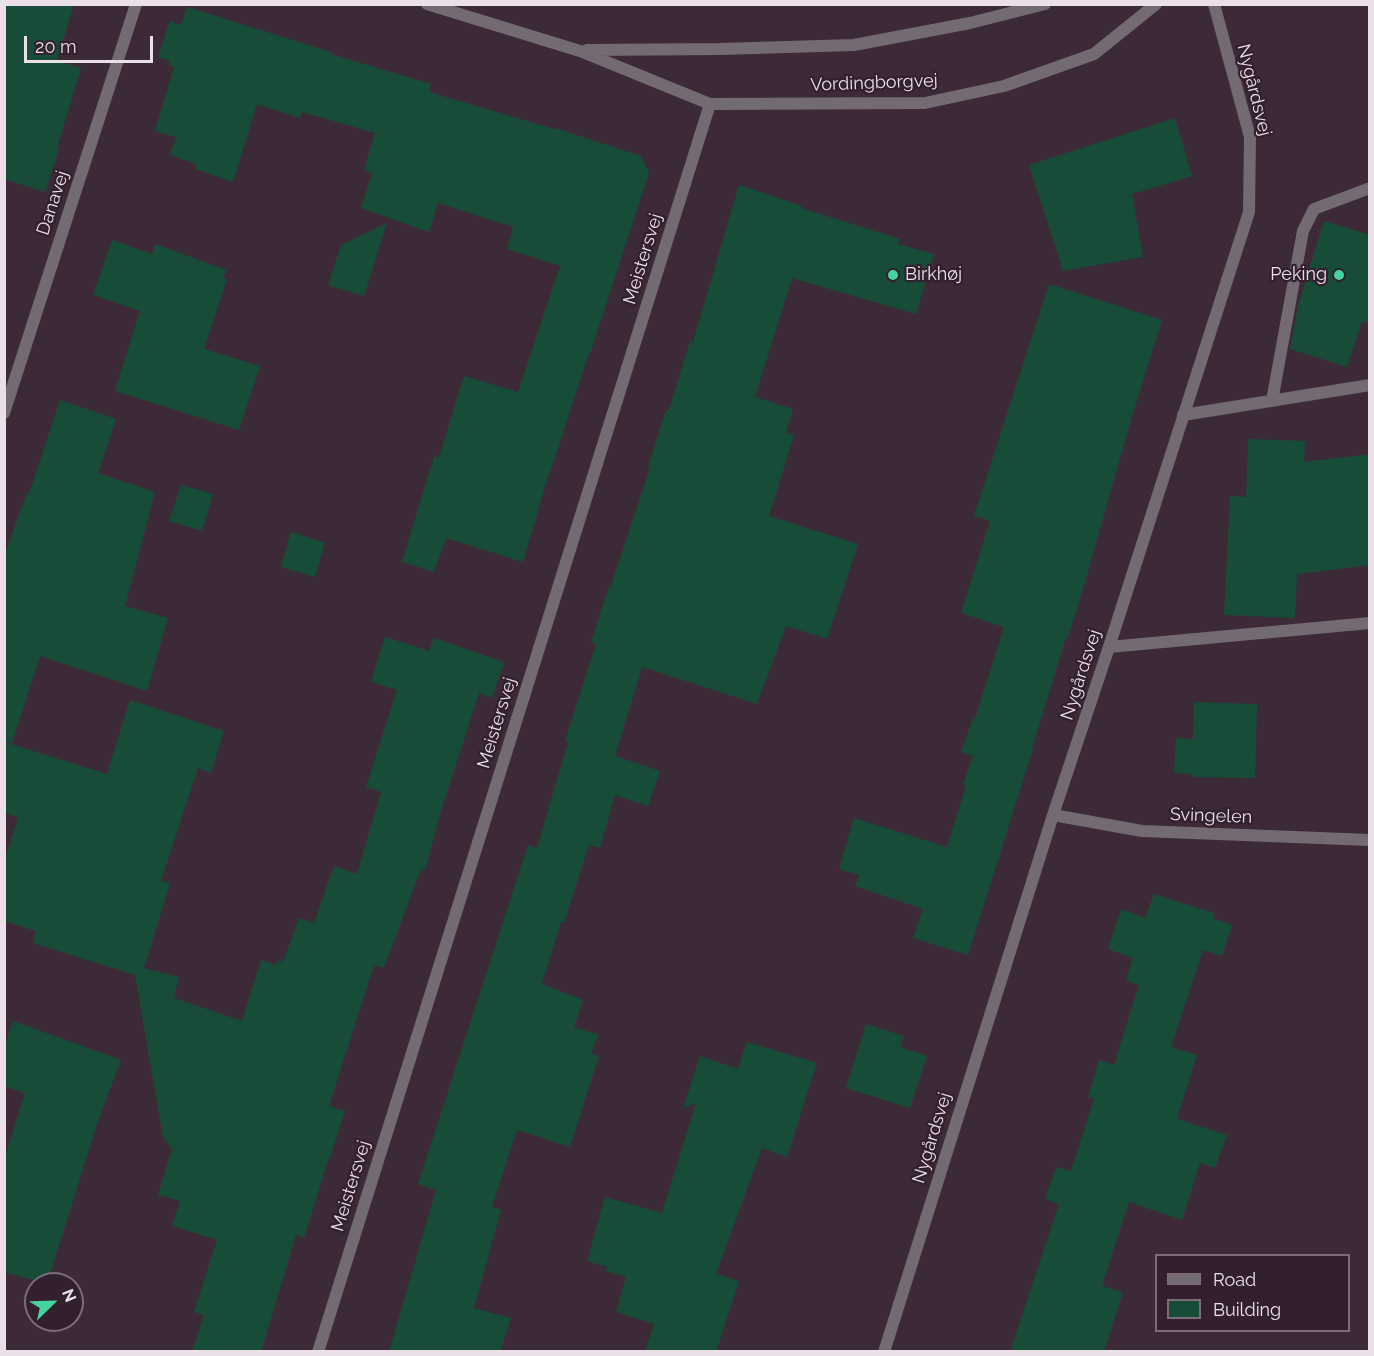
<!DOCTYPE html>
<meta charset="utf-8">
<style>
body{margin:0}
#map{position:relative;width:1374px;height:1356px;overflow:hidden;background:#3c2a39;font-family:Raleway,sans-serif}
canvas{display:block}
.frame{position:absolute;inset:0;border:6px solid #ebdfe8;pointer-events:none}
.legend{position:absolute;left:1155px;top:1254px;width:195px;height:78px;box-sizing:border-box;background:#32202f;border:2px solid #7c6c79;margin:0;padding:8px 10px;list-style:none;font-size:18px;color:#ebdfe8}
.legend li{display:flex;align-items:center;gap:12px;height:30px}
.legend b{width:30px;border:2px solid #7c6c79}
.north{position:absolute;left:24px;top:1272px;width:60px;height:60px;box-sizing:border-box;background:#32202f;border:2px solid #7c6c79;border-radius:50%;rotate:67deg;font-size:16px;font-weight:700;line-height:24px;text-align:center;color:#ebdfe8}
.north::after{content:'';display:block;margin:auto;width:21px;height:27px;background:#45d49f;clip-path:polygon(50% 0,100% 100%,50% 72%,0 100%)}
.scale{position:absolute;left:24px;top:36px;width:129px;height:27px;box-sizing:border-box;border:3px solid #ebdfe8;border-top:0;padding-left:8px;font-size:18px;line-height:21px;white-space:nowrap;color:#ebdfe8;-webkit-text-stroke:4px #32202f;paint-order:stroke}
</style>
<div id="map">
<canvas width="1374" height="1356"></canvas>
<div class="frame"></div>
<ul class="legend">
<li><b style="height:8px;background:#746b72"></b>Road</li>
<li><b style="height:16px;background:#174d38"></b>Building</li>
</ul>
<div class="north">N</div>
<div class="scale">20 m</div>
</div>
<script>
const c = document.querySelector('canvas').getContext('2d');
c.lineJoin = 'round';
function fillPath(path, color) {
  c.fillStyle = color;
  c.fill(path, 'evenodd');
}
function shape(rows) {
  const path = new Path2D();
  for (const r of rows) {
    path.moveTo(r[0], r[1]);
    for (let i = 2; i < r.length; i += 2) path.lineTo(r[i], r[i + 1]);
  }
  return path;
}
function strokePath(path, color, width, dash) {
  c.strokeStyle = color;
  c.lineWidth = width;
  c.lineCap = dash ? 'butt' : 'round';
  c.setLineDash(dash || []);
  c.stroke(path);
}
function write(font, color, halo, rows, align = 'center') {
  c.font = font + ' Raleway,sans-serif';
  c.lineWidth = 4.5;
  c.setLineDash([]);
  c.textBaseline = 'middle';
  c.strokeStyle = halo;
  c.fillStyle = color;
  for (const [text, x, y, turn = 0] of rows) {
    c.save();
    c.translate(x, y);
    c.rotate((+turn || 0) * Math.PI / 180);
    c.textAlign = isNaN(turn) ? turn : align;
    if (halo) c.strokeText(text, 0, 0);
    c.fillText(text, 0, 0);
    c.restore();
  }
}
const building = shape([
 [4,4,74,4,57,61,81,68,57,148,59,149,45,192,4,179],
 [187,7,331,52,331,54,431,84,429,92,554,129,555,128,641,156,649,173,590,354,589,353,550,473,549,473,523,562,446,538,434,572,402,562,434,456,439,458,464,376,518,392,560,266,507,249,513,227,438,203,429,232,361,208,372,173,364,170,375,133,302,112,300,118,257,104,233,182,195,169,196,164,170,155,176,137,155,131,174,67,169,65,170,61,158,57,170,21,181,25],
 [1175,118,1192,176,1132,194,1143,257,1063,271,1029,165],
 [739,185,802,206,801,208,900,239,898,244,934,254,916,314,792,278,755,397,793,409,786,433,794,435,769,516,858,544,827,639,786,626,757,704,642,667,615,756,660,771,648,806,615,795,600,848,589,845,564,923,561,922,542,984,583,1000,574,1027,598,1035,591,1054,599,1056,570,1147,517,1130,492,1207,501,1210,474,1308,511,1318,500,1352,389,1352,436,1190,418,1184,528,845,537,848,568,742,565,741,596,644,591,642,609,586,611,586,650,468,648,467,666,410,669,410,690,341,693,342],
 [1324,221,1370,235,1370,323,1362,321,1347,367,1290,349,1298,306],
 [387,223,364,296,328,285,341,245],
 [112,240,152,254,155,244,226,270,223,278,227,279,204,349,260,366,239,430,115,391,140,311,93,295],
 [1049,284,1162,320,1133,413,1085,582,1068,638,1066,637,1032,749,1033,749,968,955,913,938,923,909,855,886,859,875,839,869,854,818,947,847,966,786,963,785,973,756,961,752,973,718,975,719,1004,627,961,613,990,521,974,516],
 [60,400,116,419,98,473,155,492,125,606,168,618,147,691,40,656,12,743,4,742,4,556,27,493,29,494],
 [1248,439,1305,441,1304,462,1370,454,1370,565,1297,574,1295,618,1224,615,1230,496,1246,497],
 [181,485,213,494,202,531,169,521],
 [291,532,325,543,315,577,281,567],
 [385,637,429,651,434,638,504,662,492,698,479,693,441,811,425,870,421,869,384,968,374,965,329,1106,345,1111,330,1158,329,1157,304,1238,296,1235,261,1352,192,1352,204,1315,194,1312,217,1240,172,1226,180,1201,158,1195,172,1149,163,1137,135,975,33,943,36,931,4,921,4,863,18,817,4,813,4,742,107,774,130,700,224,731,211,773,198,768,161,881,170,883,144,968,179,977,174,998,242,1021,261,960,276,965,277,960,283,962,299,918,314,923,334,866,357,874,381,792,366,787,397,690,371,682],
 [1194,702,1257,704,1255,778,1192,777,1192,774,1174,773,1176,738,1193,739],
 [1154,894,1214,913,1213,918,1232,925,1222,956,1203,950,1171,1047,1197,1055,1177,1119,1227,1135,1215,1168,1200,1163,1182,1220,1129,1202,1102,1286,1123,1292,1104,1352,1010,1352,1059,1204,1045,1199,1056,1167,1071,1171,1094,1099,1088,1097,1099,1060,1114,1065,1139,985,1126,981,1133,958,1108,949,1121,909,1145,918],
 [13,1021,121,1060,98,1121,47,1284,4,1272,4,1160,25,1093,4,1086,4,1048],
 [866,1024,904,1036,900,1047,927,1056,910,1108,846,1088],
 [747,1042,817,1063,787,1157,762,1148,716,1274,739,1281,716,1352,645,1352,654,1324,616,1312,626,1277,606,1271,607,1267,587,1261,605,1197,662,1213,696,1103,683,1108,700,1056,738,1069]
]);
const service = shape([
 [1272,401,1303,231,1314,209,1370,188],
 [1183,415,1370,385],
 [1109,647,1370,623]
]);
const minor = shape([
 [4,413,136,4],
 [1053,815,1142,831,1370,840],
 [318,1352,710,104],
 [884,1352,1053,815,1109,647,1249,212,1250,137,1214,4]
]);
const tertiary = shape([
 [427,4,580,51,710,104,925,103,1004,86,1094,54,1156,4],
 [587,50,720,49,854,45,970,23,1045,4]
]);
const markers = [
 [893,275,6,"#45d49f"],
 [1339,275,6,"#45d49f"]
];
const streetNames = [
 ["Vordingborgvej",874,83,-2],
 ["Nygårdsvej",1254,90,76],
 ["Danavej",53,203,-72],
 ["Meistersvej",643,259,-73],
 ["Nygårdsvej",1081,675,-72],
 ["Meistersvej",497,723,-73],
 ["Svingelen",1211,816,2],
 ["Nygårdsvej",932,1138,-73],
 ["Meistersvej",351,1186,-73]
];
const poiNames = [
 ["Birkhøj",905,275],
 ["Peking",1327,275,"right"]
];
fillPath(building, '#174d38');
strokePath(service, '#746b72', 12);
strokePath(minor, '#746b72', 12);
strokePath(tertiary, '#746b72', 12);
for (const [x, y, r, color] of markers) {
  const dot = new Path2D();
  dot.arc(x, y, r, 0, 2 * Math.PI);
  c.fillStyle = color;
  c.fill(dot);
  strokePath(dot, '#32202f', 2);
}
write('18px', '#ebdfe8', '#32202f', streetNames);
write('18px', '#ebdfe8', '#32202f', poiNames, 'left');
</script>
